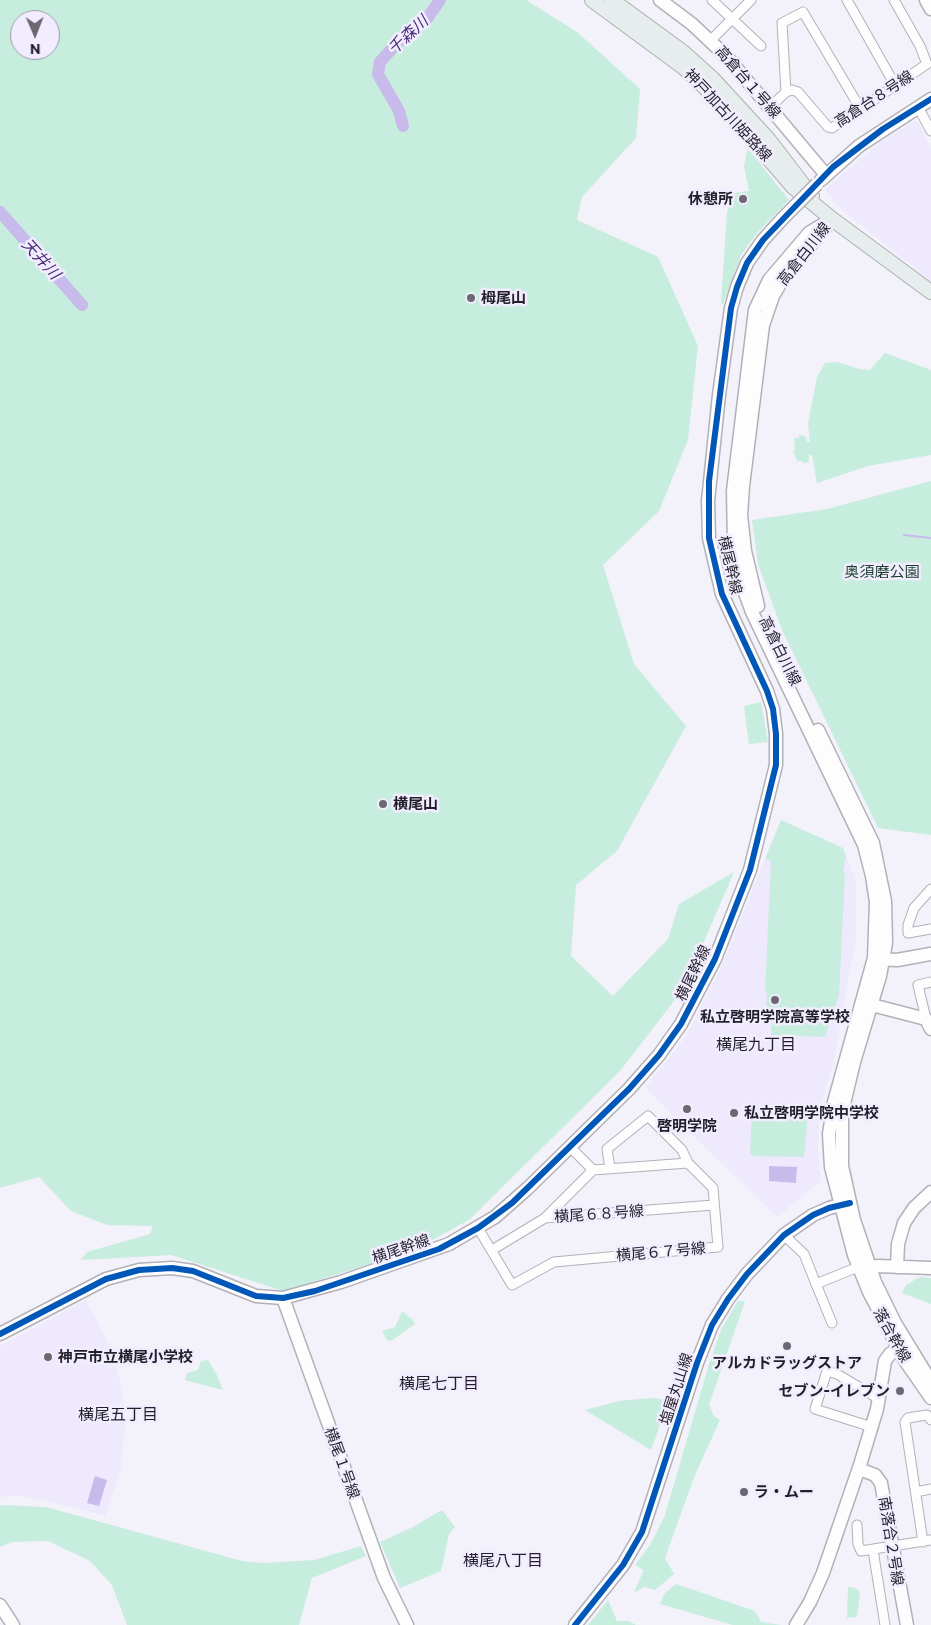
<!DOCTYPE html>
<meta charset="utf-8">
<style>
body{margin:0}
#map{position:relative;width:931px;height:1625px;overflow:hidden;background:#f3f1fa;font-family:Commissioner,sans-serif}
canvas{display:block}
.north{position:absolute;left:10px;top:10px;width:50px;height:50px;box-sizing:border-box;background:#f1edfe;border:1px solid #9e9ba9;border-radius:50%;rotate:179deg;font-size:14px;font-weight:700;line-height:20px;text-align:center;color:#221f29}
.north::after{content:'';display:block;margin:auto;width:18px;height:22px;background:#6b6872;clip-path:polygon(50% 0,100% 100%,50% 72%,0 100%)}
</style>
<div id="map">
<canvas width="931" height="1625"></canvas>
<div class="north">N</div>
</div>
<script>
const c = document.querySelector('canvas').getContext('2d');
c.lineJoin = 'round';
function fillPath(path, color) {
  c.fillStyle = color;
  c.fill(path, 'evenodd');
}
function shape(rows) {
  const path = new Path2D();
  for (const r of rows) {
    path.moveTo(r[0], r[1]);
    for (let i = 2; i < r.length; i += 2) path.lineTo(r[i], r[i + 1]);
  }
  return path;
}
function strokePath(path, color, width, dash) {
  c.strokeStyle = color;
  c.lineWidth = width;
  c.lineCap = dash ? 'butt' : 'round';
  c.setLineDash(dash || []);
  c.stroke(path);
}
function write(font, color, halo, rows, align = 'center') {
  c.font = font + ' Commissioner,"Noto Sans JP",sans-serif';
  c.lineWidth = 5;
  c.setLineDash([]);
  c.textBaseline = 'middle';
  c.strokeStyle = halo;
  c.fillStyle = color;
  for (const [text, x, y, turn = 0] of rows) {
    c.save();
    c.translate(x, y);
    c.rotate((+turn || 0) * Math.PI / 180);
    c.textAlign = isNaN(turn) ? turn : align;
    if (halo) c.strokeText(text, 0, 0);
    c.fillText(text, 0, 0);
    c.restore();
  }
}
const built = shape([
 [914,121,918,122,931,148,931,281,847,214,834,202,825,189,881,142],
 [781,820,843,848,856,881,856,938,832,1069,820,1107,818,1146,821,1181,777,1217,645,1088,687,1035,722,965],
 [86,1300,113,1353,122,1389,125,1425,121,1469,105,1516,48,1501,17,1496,0,1497,0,1346]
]);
const green = shape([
 [0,0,526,0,577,32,640,89,636,138,582,197,577,220,658,257,698,346,688,440,659,511,603,565,634,664,686,726,617,851,576,885,571,956,613,996,668,939,679,904,734,872,684,988,620,1071,469,1220,412,1251,283,1291,171,1255,81,1260,87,1252,150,1234,153,1226,107,1225,71,1211,39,1177,0,1188],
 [20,20,50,20,50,50,20,50],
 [747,150,750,151,789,200,757,233,741,255,723,304,721,304,727,212,734,193,749,191,744,166],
 [885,353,931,370,931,455,868,466,817,483,812,455,809,455,809,462,803,463,802,461,797,461,793,451,795,451,794,438,799,438,799,435,802,435,806,437,807,442,810,442,808,423,817,377,825,363,837,362,859,369,870,370],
 [931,481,931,835,878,828,782,630,758,564,752,520,827,509],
 [761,702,768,742,749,744,744,706],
 [781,820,843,848,846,856,843,873,845,874,839,995,825,1037,771,1035,772,1020,766,1020,767,992,765,991,771,861,765,859],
 [804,1107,809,1107,804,1157,754,1156,750,1153,752,1108,798,1110],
 [920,1277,931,1278,931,1304,902,1293,906,1285],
 [738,1301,745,1301,709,1405,714,1416,720,1420,695,1475,665,1558,674,1574,655,1590,645,1587,634,1592,644,1570,635,1565,650,1545,665,1515,709,1364,721,1330],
 [402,1311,413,1320,415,1324,391,1341,387,1340,382,1331,395,1327],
 [208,1360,218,1377,223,1390,185,1380,187,1373,198,1370,201,1361],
 [650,1398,669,1400,651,1450,585,1410,619,1401],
 [0,1505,46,1507,242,1561,264,1563,314,1560,361,1546,366,1556,312,1578,299,1625,127,1625,112,1585,90,1561,48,1541,12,1542,0,1547],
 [442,1510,455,1527,449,1534,441,1571,400,1588,380,1542,413,1527],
 [676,1584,755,1611,761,1622,781,1625,733,1625,660,1604,665,1593],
 [848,1587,856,1588,860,1593,857,1617,847,1618],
 [608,1600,617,1621,629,1621,636,1625,588,1625]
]);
const water = shape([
 [769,1166,797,1167,796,1183,769,1181],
 [95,1476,107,1480,99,1506,87,1503]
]);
const stream = shape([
 [904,535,931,538]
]);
const river = shape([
 [403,126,399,111,378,74,380,62,397,43,426,20,440,0],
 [0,212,82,305]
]);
const street = shape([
 [712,0,761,46],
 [847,0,895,85],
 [711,40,751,0],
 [786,92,782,23,803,12,860,108],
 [770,107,786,92,792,90,798,92,828,127,832,128,927,64,920,46,894,0],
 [918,107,931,131],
 [931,889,914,908,908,925,908,933,931,929],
 [926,1019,918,985,931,982],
 [610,1168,607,1149,648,1116,682,1150,688,1163],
 [545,1218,593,1170],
 [478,1228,512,1285,554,1262,718,1247,713,1188,688,1163,593,1170,570,1147],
 [784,1235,804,1254,816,1284,853,1269,859,1269],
 [492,1250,545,1218,714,1205],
 [816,1284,832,1323],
 [872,1427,815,1409,827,1371,837,1374,879,1399],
 [916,1492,931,1489],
 [857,1525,858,1544,861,1551,931,1540],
 [923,1542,905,1422,908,1418,920,1416,927,1415,931,1420],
 [873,1550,885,1625]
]);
const secondary = shape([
 [660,0,692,24,728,58,826,175],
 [926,0,931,9],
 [821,180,859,146,931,99],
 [832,219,809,233,769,280,755,310,733,491,734,544,742,585,752,612,864,845,872,876,876,902,874,958,834,1102,829,1134,831,1167,854,1255,869,1292,904,1359,931,1398],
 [758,606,745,551,741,515,743,486,763,325,773,296,786,274,826,227],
 [818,730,873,843,885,901,886,943,880,976,854,1062,842,1112,842,1166,854,1220,875,1282,895,1323,931,1382],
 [877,959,897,960,931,954],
 [872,1005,926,1019,931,1029],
 [897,1267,898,1244,904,1223,914,1208,931,1192],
 [864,1268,878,1266,931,1268],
 [283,1298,384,1578,407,1625],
 [0,1334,106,1279,139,1270,172,1268,193,1271,256,1296,283,1298,341,1282,449,1244,495,1217,528,1188,629,1089,659,1055,681,1024,715,959,750,870,776,765,776,734,773,709,767,691,722,594,709,538,708,501,719,395,731,308,737,287,747,263,763,240,783,218],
 [859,1469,875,1475,881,1483,907,1625],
 [0,1605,13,1625],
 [575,1625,623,1565,642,1532,697,1363,712,1325,728,1299,747,1274,784,1235,813,1215,829,1208,847,1203],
 [796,1625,810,1602,823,1573,860,1465,877,1409,885,1361,890,1354,905,1345]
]);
const primary = shape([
 [592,0,683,67,721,103,793,187,832,219,931,292],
 [612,0,683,52,713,79,769,140,812,196]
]);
const secondaryBridge = shape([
 [783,218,817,184]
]);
const cycleway = shape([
 [0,1334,106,1279,139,1270,172,1268,193,1271,256,1296,283,1298,315,1291,439,1249,478,1228,512,1203,629,1089,659,1055,681,1024,715,959,750,870,776,765,776,734,773,709,767,691,722,594,709,538,709,481,731,308,737,287,747,263,763,240,833,167,883,129,931,99],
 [575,1625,623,1565,642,1532,697,1363,712,1325,728,1299,747,1274,784,1235,813,1215,829,1208,850,1203]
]);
const markers = [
 [743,199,5,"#6b6872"],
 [471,298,5,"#6b6872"],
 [383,804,5,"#6b6872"],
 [775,1000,5,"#6b6872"],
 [687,1109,5,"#6b6872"],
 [734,1113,5,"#6b6872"],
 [787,1346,5,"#6b6872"],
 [48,1357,5,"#6b6872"],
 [900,1391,5,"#6b6872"],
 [744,1492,5,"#6b6872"]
];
const streetNames = [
 ["高倉台１号線",748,82,49],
 ["高倉台８号線",874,99,-33],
 ["神戸加古川姫路線",728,115,47],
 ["高倉白川線",804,254,-52],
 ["横尾幹線",730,565,77],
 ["高倉白川線",780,651,64],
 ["横尾幹線",693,973,-64],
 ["横尾６８号線",599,1214,-4],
 ["横尾幹線",401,1249,-19],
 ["横尾６７号線",661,1252,-5],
 ["落合幹線",892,1335,61],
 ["塩屋丸山線",676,1389,-72],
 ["横尾１号線",342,1463,70],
 ["南落合２号線",891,1541,81]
];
const poiNames = [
 ["休憩所",733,199,"right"],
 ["栂尾山",481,298],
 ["横尾山",393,804],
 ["私立啓明学院高等学校",775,1017,"center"],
 ["私立啓明学院中学校",744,1113],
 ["啓明学院",687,1126,"center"],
 ["神戸市立横尾小学校",58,1357],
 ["アルカドラッグストア",787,1363,"center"],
 ["セブン-イレブン",890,1391,"right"],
 ["ラ・ムー",754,1492]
];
const parkNames = [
 ["奥須磨公園",882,572]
];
const waterNames = [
 ["千森川",408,35,-43],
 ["天井川",41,259,48]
];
const neighbourhoodNames = [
 ["横尾九丁目",756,1045],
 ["横尾七丁目",439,1384],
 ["横尾五丁目",118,1415],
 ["横尾八丁目",503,1561]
];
fillPath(built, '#eee9fc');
fillPath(green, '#c7edde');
fillPath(water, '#c8baeb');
strokePath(stream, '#c8baeb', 2);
strokePath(river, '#c8baeb', 12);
strokePath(street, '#b2b0b9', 11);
strokePath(secondary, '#b2b0b9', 15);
strokePath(primary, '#a8b1b1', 16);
strokePath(street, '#fdfdfe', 9);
strokePath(secondary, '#fdfdfe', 12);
strokePath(primary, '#e7edec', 14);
strokePath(secondaryBridge, '#b2b0b9', 15, []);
strokePath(secondaryBridge, '#fdfdfe', 12);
strokePath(cycleway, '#0057b8', 6);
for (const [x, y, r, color] of markers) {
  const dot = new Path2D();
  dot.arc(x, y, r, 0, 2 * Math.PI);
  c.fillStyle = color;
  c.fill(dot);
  strokePath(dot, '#f1edfe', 2);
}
write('15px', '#221f29', '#f1edfe', streetNames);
write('bold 15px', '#221f29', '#f1edfe', poiNames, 'left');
write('15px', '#1a3e2e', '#f1edfe', parkNames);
write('italic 16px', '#4a2c79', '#f1edfe', waterNames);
write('16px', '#221f29', '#f1edfe', neighbourhoodNames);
</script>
